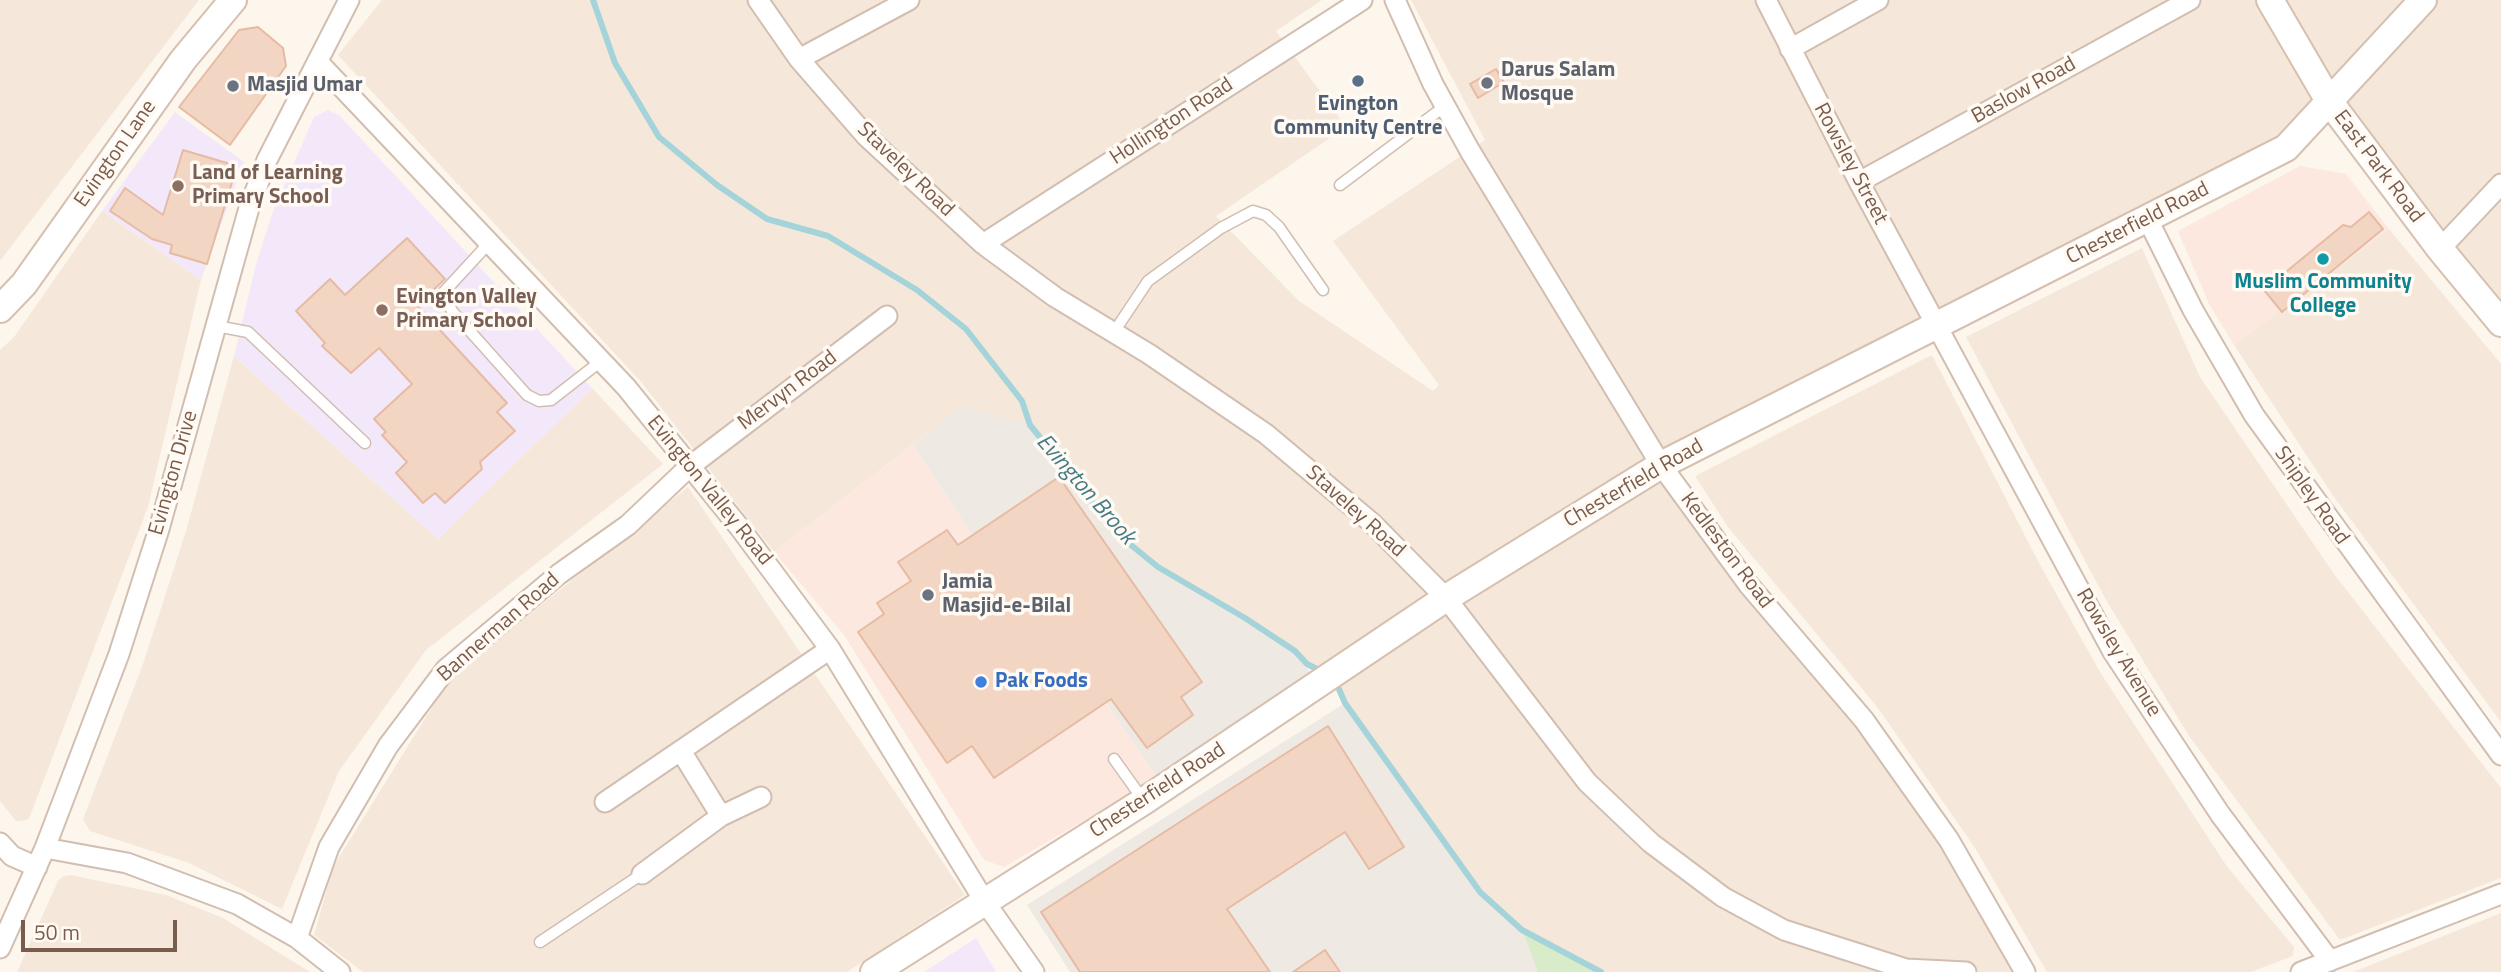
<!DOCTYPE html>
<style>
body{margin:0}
#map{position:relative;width:2501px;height:972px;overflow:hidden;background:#fdf6ec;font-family:"Titillium Web",sans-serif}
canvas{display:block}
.scale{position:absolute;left:21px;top:920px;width:156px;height:32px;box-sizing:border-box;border:4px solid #7a5c4d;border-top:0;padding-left:9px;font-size:21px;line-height:24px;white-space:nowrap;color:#7a5c4d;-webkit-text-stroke:5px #fffaf3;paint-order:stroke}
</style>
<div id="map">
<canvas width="2501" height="972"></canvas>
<div class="scale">50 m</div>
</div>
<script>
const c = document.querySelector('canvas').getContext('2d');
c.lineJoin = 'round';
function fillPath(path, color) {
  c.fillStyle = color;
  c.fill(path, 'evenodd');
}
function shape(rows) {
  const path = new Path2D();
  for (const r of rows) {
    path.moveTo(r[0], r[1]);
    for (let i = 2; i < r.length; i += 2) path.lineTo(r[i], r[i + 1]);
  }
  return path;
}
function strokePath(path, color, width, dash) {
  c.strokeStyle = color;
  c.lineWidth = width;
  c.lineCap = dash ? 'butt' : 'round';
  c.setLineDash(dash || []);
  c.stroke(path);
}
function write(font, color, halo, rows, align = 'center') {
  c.font = font + ' "Titillium Web",sans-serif';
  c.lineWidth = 7;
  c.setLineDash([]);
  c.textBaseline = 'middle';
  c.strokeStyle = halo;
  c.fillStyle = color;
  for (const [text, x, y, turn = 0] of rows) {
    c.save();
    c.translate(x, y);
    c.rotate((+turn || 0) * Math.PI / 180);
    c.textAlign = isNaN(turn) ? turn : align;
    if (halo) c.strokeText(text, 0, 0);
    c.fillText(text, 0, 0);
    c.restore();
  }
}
const residential = shape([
 [0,0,199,0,0,261],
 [382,0,1322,0,1276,31,1346,127,1216,216,1299,301,1433,391,1439,385,1333,241,1485,140,1411,0,2501,0,2501,323,2329,101,2286,148,1662,465,1864,720,2025,972,1601,972,1522,930,1480,892,1345,703,1333,677,1307,664,1295,651,1245,618,1154,565,962,407,774,552,642,383,338,55],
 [102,211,201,280,148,507,30,816,27,820,16,821,0,801,0,350,14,337],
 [2389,229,2501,364,2501,722,2334,497,2234,345],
 [2142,248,2200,377,2334,574,2501,788,2501,878,2340,940,2189,736,2106,600,1966,337],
 [1932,355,2039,563,2100,672,2226,865,2294,947,2293,956,2251,972,2047,972,1975,848,1878,708,1728,527,1695,476],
 [234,356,438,539,592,388,663,464,426,650,339,771,282,909,189,863,90,831,83,819,142,667,186,531],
 [688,487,965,895,847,972,363,972,314,935,333,867,450,678],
 [71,875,166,895,223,918,310,972,17,972,58,881,63,876],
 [2501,913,2501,972,2353,972]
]);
const commercial = shape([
 [2300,166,2346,174,2389,229,2234,345,2209,304,2178,231],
 [913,445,1018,605,1033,595,1157,778,1004,867,984,860,844,635,774,552]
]);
const industrial = shape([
 [962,407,1030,425,1120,536,1158,567,1295,651,1312,675,1157,778,1033,595,1018,605,913,445],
 [1345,703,1480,892,1522,930,1538,972,1070,972,1027,905]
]);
const education = shape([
 [328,110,339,115,592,388,438,539,234,356,256,264,273,211,314,117],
 [175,112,244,162,201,280,102,211],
 [976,938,996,972,924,972]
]);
const green = shape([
 [1522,930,1601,972,1538,972]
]);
const stream = shape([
 [593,0,615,63,659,137,717,185,767,219,828,236,917,290,966,329,1022,401,1030,425,1120,536,1158,567,1245,618,1295,651,1307,664,1323,672],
 [1335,680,1345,703,1480,892,1522,930,1601,972]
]);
const building = shape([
 [258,27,283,48,286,66,230,145,179,107,239,30,258,27],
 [1496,69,1504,82,1478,98,1470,84,1496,69],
 [183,150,237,166,207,264,170,253,172,245,152,239,110,211,125,188,163,215,183,150],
 [2369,212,2383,229,2282,312,2264,290,2343,225,2351,227,2369,212],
 [407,238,445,279,417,305,507,403,497,412,515,431,480,462,482,469,445,503,435,493,423,503,396,473,407,462,382,435,386,432,374,419,412,384,379,348,351,373,322,346,325,343,296,311,330,279,345,295,407,238],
 [1059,477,1202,682,1181,697,1193,715,1147,748,1111,699,994,778,972,746,947,763,858,632,884,614,877,603,911,581,898,562,947,530,958,545,1059,477],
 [1328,726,1404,847,1369,869,1345,832,1227,909,1270,972,1080,972,1041,912,1328,726],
 [1325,950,1340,972,1293,972,1325,950]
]);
const lane = shape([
 [1340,185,1445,106],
 [489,243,443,293,452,311,527,395,539,401,551,400,601,361],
 [216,326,248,332,365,443],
 [1114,332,1148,281,1221,228,1253,211,1266,215,1279,227,1323,290],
 [1114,759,1144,801],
 [540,942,642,874]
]);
const street = shape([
 [758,0,799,59,866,136,983,244,1055,297,1149,354,1266,434,1372,523,1446,598,1587,782,1651,843,1723,897,1784,930,1906,969,1966,972],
 [1395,0,1433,84,1470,151,1661,465,1748,584,1864,720,1949,840,2025,972],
 [1766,0,1859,182,2113,652,2220,814,2330,961],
 [1790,49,1878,0],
 [799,59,909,0],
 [318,62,626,387,740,528,830,649,985,902,1034,972],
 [1859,182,2190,0],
 [2148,220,2193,310,2254,415,2501,755],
 [983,244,1362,0],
 [2440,249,2501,184],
 [681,751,721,816],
 [605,802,830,649],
 [0,843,12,856,37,867],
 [45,848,127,863,237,904,297,938,340,972],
 [642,874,721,816,761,797],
 [297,938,329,847,388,746,446,669,559,574,628,525,689,467,887,316],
 [0,948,45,848,119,654,159,529,249,208,267,160,349,0],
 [2301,972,2501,894]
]);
const secondary = shape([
 [2270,0,2329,101,2440,249,2501,323],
 [0,309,24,284,183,60,233,0],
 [874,972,1144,801,1446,598,1661,465,2286,148,2423,0]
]);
const markers = [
 [1358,81,7,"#5c6f8a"],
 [1487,83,7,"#6b7280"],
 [233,86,7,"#6b7280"],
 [178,186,7,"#8d6e63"],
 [2323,259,7,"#0f9aa8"],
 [382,310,7,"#8d6e63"],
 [928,595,7,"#6b7280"],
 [981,682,7,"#3f7fe0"]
];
const worshipNames = [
 ["Darus Salam",1501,71],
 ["Mosque",1501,95],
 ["Masjid Umar",247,86],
 ["Jamia",942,583],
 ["Masjid-e-Bilal",942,607]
];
const streetNames = [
 ["Baslow Road",2024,91,-29],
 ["Hollington Road",1172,122,-33],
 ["Evington Lane",116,154,-55],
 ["Rowsley Street",1850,164,62],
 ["East Park Road",2378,167,53],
 ["Staveley Road",905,170,44],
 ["Chesterfield Road",2138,224,-27],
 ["Mervyn Road",788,391,-37],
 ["Evington Drive",174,473,-74],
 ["Chesterfield Road",1634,484,-30],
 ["Evington Valley Road",709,491,51],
 ["Shipley Road",2311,496,55],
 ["Staveley Road",1355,512,42],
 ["Kedleston Road",1726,551,53],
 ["Bannerman Road",499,628,-41],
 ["Rowsley Avenue",2118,653,59],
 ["Chesterfield Road",1158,791,-33]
];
const serviceNames = [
 ["Evington",1358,105],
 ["Community Centre",1358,129]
];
const educationNames = [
 ["Land of Learning",192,174],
 ["Primary School",192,198],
 ["Evington Valley",396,298],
 ["Primary School",396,322]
];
const cultureNames = [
 ["Muslim Community",2323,283],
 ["College",2323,307]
];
const shopNames = [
 ["Pak Foods",995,682]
];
const waterNames = [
 ["Evington Brook",1085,490,49]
];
fillPath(residential, '#f5e8da');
fillPath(commercial, '#fde8e0');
fillPath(industrial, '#efe9e4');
fillPath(education, '#f3e8fa');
fillPath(green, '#d8ecc9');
strokePath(stream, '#a5d3da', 6);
fillPath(building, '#f3d5c3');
strokePath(building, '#e6bba3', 2);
strokePath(lane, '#d1beb0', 13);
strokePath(street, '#d1beb0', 23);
strokePath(secondary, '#d6c0b0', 30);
strokePath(lane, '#fff', 10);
strokePath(street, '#fff', 19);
strokePath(secondary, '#fff', 26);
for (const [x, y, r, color] of markers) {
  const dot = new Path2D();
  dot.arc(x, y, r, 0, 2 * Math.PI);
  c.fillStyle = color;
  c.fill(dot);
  strokePath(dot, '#fffaf3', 2.5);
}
write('bold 21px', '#5b616d', '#fffaf3', worshipNames, 'left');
write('21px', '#7a5c4d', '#fffaf3', streetNames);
write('bold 21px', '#4e5e75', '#fffaf3', serviceNames);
write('bold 21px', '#785e54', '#fffaf3', educationNames, 'left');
write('bold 21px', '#0d838f', '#fffaf3', cultureNames);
write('bold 21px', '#366cbe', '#fffaf3', shopNames, 'left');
write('italic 23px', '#437c86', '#fffaf3', waterNames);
</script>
